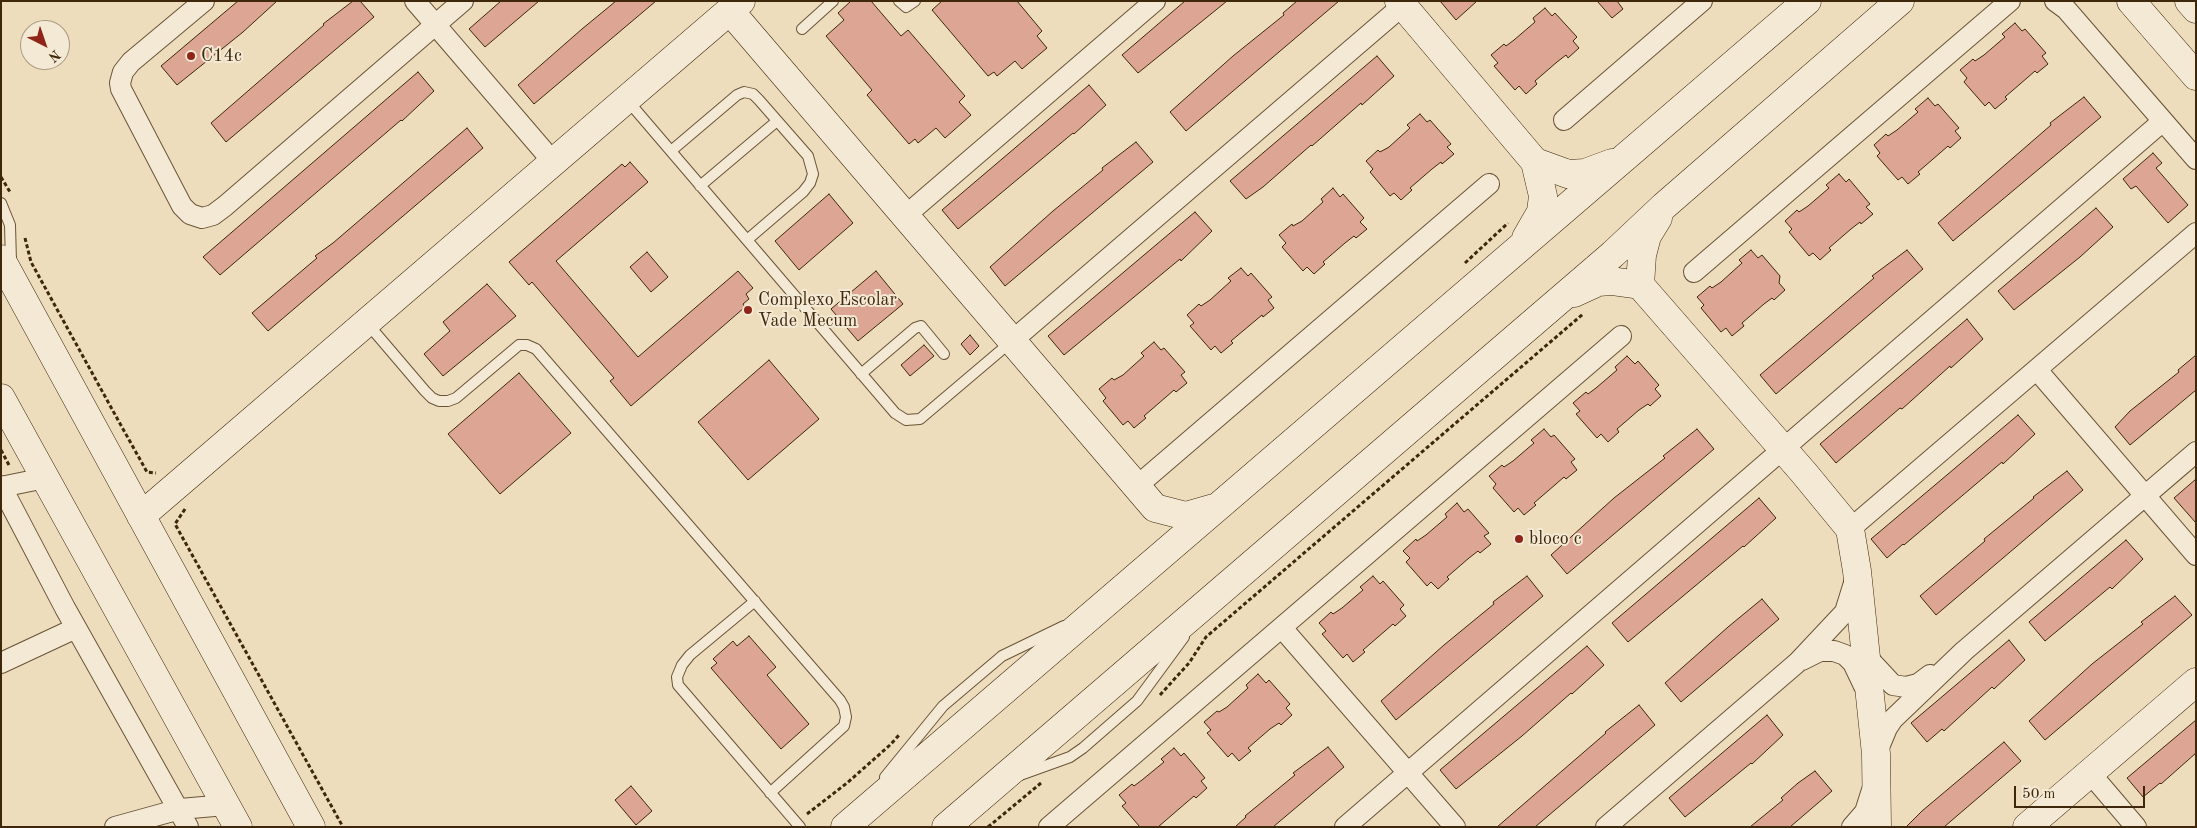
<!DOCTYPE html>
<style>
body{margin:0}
#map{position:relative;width:2197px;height:828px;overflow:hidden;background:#edddbd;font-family:"Old Standard TT",serif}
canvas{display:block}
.frame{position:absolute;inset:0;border:2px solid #3e270b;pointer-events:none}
.north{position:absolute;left:20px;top:20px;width:50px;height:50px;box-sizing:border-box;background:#f3e9d4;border:1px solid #ab9b84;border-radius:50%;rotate:139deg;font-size:14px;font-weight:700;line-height:20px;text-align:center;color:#3e270b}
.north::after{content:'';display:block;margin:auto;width:18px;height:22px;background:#8f2418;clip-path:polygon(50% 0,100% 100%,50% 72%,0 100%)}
.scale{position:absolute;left:2014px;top:786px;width:131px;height:22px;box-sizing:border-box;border:2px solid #3e270b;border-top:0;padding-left:6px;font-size:15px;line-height:18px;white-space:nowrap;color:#3e270b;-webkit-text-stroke:4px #f3e9d4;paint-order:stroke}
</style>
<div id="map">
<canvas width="2197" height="828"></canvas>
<div class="frame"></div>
<div class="north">N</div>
<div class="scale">50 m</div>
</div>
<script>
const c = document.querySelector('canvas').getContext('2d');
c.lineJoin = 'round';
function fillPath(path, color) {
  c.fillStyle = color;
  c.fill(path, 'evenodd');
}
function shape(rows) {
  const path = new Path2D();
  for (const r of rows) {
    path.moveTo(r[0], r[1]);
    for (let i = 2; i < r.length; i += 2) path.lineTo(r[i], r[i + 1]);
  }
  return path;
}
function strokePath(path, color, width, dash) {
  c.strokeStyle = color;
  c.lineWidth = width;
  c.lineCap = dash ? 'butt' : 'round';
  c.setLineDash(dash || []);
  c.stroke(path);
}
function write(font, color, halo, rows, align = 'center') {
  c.font = font + ' "Old Standard TT",serif';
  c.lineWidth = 4;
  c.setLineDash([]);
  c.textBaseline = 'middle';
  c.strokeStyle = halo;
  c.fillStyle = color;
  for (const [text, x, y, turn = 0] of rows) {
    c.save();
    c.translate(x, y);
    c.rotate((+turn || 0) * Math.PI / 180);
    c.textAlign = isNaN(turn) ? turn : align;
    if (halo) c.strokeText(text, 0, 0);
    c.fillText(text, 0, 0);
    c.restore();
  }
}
const building = shape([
 [238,1,277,1,243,32,177,85,161,66,238,1],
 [353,1,360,1,374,17,226,142,211,123,324,25,323,24,353,1],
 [501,1,539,1,485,47,469,29,501,1],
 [616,1,656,1,534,104,518,85,582,29,616,1],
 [851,1,871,1,901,36,908,30,965,96,959,102,971,115,945,138,936,128,918,143,915,139,909,144,867,95,872,90,826,36,844,20,838,13,851,1],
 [942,1,1017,1,1042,31,1037,36,1047,48,1022,69,1015,61,997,76,994,72,988,76,932,10,942,1],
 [1185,1,1227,1,1138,73,1122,55,1185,1],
 [1297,1,1339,1,1186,131,1170,112,1233,56,1284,15,1283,13,1297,1],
 [1440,1,1477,1,1456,20,1440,1],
 [1597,1,1617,1,1623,9,1612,18,1597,1],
 [1545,8,1552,16,1555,13,1577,37,1573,41,1579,48,1568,58,1566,55,1557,62,1535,81,1537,84,1526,94,1519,86,1515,90,1494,66,1498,63,1491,55,1504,44,1506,46,1514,40,1535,22,1533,18,1545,8],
 [2015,23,2022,31,2025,29,2046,53,2042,56,2048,64,2037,73,2035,71,2027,78,2005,97,2007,99,1995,109,1989,102,1985,106,1964,82,1967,78,1960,70,1973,59,1975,61,1984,55,2005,37,2002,34,2015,23],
 [1377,56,1394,76,1362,105,1361,103,1312,146,1311,145,1263,187,1246,199,1230,181,1377,56],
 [418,72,434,91,402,121,401,120,220,275,203,257,418,72],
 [1089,85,1106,105,1074,134,1073,133,958,229,942,210,1089,85],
 [2084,97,2101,117,1953,241,1938,223,2051,125,2050,123,2084,97],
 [1928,98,1935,106,1938,104,1959,128,1955,131,1961,138,1950,148,1948,146,1940,153,1918,172,1920,174,1908,184,1902,177,1898,180,1877,156,1880,153,1874,145,1886,134,1888,136,1897,130,1918,112,1915,109,1928,98],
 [1420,114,1427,122,1430,120,1451,144,1447,147,1454,154,1442,164,1441,162,1432,169,1410,188,1412,190,1401,200,1394,193,1390,196,1370,172,1373,169,1366,161,1378,150,1380,152,1389,147,1410,128,1407,125,1420,114],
 [467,128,483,148,268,331,252,313,317,258,315,256,333,243,467,128],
 [1136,142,1153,162,1005,286,990,267,1053,211,1103,170,1102,168,1136,142],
 [2153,153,2162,163,2156,168,2188,205,2168,223,2136,186,2131,189,2123,179,2153,153],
 [630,162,648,182,556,261,638,357,738,271,753,288,746,294,749,299,743,304,745,307,631,406,610,381,614,378,532,282,529,285,509,262,622,164,625,167,630,162],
 [1839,174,1846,182,1849,179,1870,204,1866,207,1873,214,1861,224,1860,222,1851,229,1829,248,1831,250,1820,260,1813,253,1809,256,1789,232,1792,229,1785,221,1797,210,1799,212,1808,206,1829,188,1826,185,1839,174],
 [1333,188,1340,197,1343,194,1364,218,1360,222,1367,229,1356,238,1354,236,1345,243,1323,262,1325,264,1314,274,1307,267,1303,271,1282,247,1286,243,1279,235,1292,224,1293,226,1302,221,1323,202,1321,199,1333,188],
 [829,194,853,223,799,270,775,241,829,194],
 [2096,208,2113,227,2080,257,2014,310,1998,291,2096,208],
 [1195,212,1212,231,1181,261,1180,259,1064,355,1048,336,1195,212],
 [1751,250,1758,258,1762,255,1780,276,1779,283,1785,290,1774,300,1772,298,1764,304,1742,323,1744,326,1732,336,1726,328,1721,332,1701,308,1704,305,1697,297,1710,286,1712,288,1721,282,1742,263,1739,260,1751,250],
 [1907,250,1923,269,1776,394,1760,375,1874,278,1872,276,1907,250],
 [647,252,668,277,651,292,630,267,647,252],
 [1241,268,1248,276,1251,273,1272,297,1268,300,1274,308,1263,317,1262,315,1231,341,1233,343,1221,353,1215,346,1211,350,1190,326,1194,323,1187,315,1199,304,1201,306,1210,300,1231,281,1228,278,1241,268],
 [876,271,903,304,858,341,831,309,876,271],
 [487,284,516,316,443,376,424,354,450,331,443,322,487,284],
 [1967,319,1983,339,1951,368,1950,366,1902,409,1900,408,1836,463,1820,444,1967,319],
 [970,335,979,346,970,355,961,344,970,335],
 [1154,342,1161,350,1164,348,1185,372,1181,375,1187,383,1176,392,1174,390,1166,397,1144,416,1146,418,1134,428,1128,421,1123,425,1103,401,1106,398,1099,389,1112,378,1114,380,1123,375,1144,356,1141,353,1154,342],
 [924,345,934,356,910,376,901,365,924,345],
 [2196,355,2196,390,2130,445,2115,427,2130,411,2179,372,2178,370,2196,355],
 [1627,356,1635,364,1638,361,1659,385,1655,389,1661,396,1650,406,1648,404,1639,410,1617,429,1619,432,1608,442,1601,434,1597,438,1576,414,1580,411,1573,403,1586,392,1588,394,1596,388,1617,370,1615,367,1627,356],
 [769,360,819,419,748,480,698,422,769,360],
 [519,373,571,433,500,494,448,434,519,373],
 [2018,415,2035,434,2003,464,2002,462,1904,545,1903,544,1887,558,1871,539,2018,415],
 [1544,429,1551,437,1554,435,1575,459,1571,462,1577,470,1566,479,1564,477,1556,484,1534,503,1536,505,1524,515,1518,508,1514,512,1493,488,1496,484,1489,476,1502,465,1504,467,1513,461,1534,443,1531,440,1544,429],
 [1697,429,1714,449,1567,574,1551,555,1614,498,1665,458,1663,456,1697,429],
 [2067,471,2083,490,1936,615,1920,596,1985,541,1984,539,2034,498,2033,497,2067,471],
 [2196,479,2196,523,2174,498,2196,479],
 [1759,498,1776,518,1744,547,1743,546,1628,642,1612,623,1759,498],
 [1457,503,1464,512,1468,509,1489,533,1484,536,1491,544,1480,553,1478,551,1469,558,1447,577,1449,579,1438,589,1431,582,1427,586,1406,562,1410,558,1403,551,1416,539,1417,541,1426,535,1447,517,1445,514,1457,503],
 [2126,540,2143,559,2112,589,2110,587,2045,641,2029,622,2126,540],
 [1373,576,1380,584,1383,581,1404,605,1400,609,1406,616,1395,626,1393,624,1385,631,1363,650,1365,652,1353,662,1347,654,1343,658,1322,634,1326,631,1319,623,1331,612,1333,614,1342,608,1363,590,1360,587,1373,576],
 [1527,576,1543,596,1396,720,1381,701,1444,645,1494,604,1493,602,1527,576],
 [2175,596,2192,615,2045,740,2029,721,2092,664,2143,624,2141,622,2175,596],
 [1762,599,1779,619,1681,702,1665,683,1728,627,1762,599],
 [749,636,776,667,767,675,809,724,781,749,711,668,717,663,713,659,733,641,737,646,749,636],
 [2009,640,2025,660,1994,689,1992,687,1944,731,1942,729,1927,742,1911,723,2009,640],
 [1587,646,1604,665,1572,694,1571,693,1522,736,1456,789,1440,770,1587,646],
 [1258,674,1266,683,1269,680,1290,704,1286,708,1292,715,1281,725,1279,723,1270,729,1248,748,1251,751,1239,761,1232,753,1228,757,1207,733,1211,730,1204,722,1217,711,1219,712,1227,707,1248,688,1246,685,1258,674],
 [1639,705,1655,725,1535,827,1497,827,1606,733,1605,732,1639,705],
 [1767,715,1783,735,1752,764,1751,763,1685,817,1669,798,1767,715],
 [2196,720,2196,753,2161,784,2160,783,2143,797,2127,778,2196,720],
 [2004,742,2021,761,1944,827,1906,827,1922,811,2004,742],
 [1328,747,1344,767,1273,827,1235,827,1246,817,1245,816,1295,775,1293,773,1328,747],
 [1174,748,1181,756,1184,753,1205,778,1201,781,1207,788,1196,798,1194,796,1158,827,1140,827,1122,806,1126,803,1119,795,1132,784,1134,786,1142,780,1164,762,1161,759,1174,748],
 [1815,771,1832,791,1790,827,1750,827,1783,800,1781,798,1798,783,1815,771],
 [631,786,652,811,636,825,615,800,631,786]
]);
const path = shape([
 [1,177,10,192],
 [25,238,31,262,118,420,147,472,156,473],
 [1465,263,1508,223],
 [1,450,10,467],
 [185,509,175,524,343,827],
 [1160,695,1189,663,1206,637,1583,314],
 [807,814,847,783,890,745,900,734],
 [988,827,1041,783]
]);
const lane = shape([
 [899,1,906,7,915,1],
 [802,29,833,1],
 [628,101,895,413,906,420,920,419,1012,341],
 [671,151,737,95,744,92,753,94,759,100,808,156,813,174,810,183,803,192,747,240],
 [700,186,777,121],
 [1,203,10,225,11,262],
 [367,323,425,391,432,398,439,401,448,401,456,398,519,345,527,345,536,349,840,700,844,707,846,717,844,726,770,793],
 [861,374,915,328,921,326,944,354],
 [755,601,690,655,682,665,677,677,678,685,800,827],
 [1020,775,1070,757,1083,748,1137,701,1184,637],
 [885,777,943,706,1002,656,1064,626]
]);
const street = shape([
 [204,1,131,62,123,72,120,83,121,89,182,206,190,214,202,218,213,215,225,206,463,1],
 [415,1,554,163],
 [2055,1,2066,9,2196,159],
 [1564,120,1702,1],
 [905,216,1155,1],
 [1694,272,2010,1],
 [1013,340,1408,1],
 [2037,370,2196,555],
 [1,486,65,608,188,827],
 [1137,486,1489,184],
 [1,487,45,478],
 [1850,529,2196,233],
 [1282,628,1455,827],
 [1866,656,1893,685,1906,687,1918,684,1930,675],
 [1802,660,1820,651,1834,651,1845,655,1853,663,1864,686],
 [1,663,76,628],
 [1877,752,1887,728,1893,719,1964,651,2196,452],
 [2090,773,2136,827],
 [115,827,180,809,226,805],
 [1049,827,1621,336],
 [1345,827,2163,121],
 [1606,827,1798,662,1845,612,1854,583],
 [1852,827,1865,812,1872,790]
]);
const secondary = shape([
 [1399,1,1535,162,1568,174,1585,173,1612,163],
 [2131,1,2196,76],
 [2189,1,2196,9],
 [730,11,1155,508,1186,516,1214,508],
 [1526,238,1541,212,1543,196,1535,162],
 [1,259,311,827],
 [1640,285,1642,255,1647,236,1658,218],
 [1574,293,1598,282,1611,281,1640,285,1804,473,1850,529,1857,571,1876,754,1877,827],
 [1,398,238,827],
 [141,516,741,1],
 [845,827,1807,1],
 [946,827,1613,254,1664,206,1900,1],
 [2027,827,2196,682]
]);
const markers = [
 [191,56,5,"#8f2418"],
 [748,310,5,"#8f2418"],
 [1519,539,5,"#8f2418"]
];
const poiNames = [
 ["C14c",201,56],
 ["Complexo Escolar",758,300],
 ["Vade Mecum",758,321],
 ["bloco c",1529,539]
];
fillPath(building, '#dca594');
strokePath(building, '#3e270b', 1);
strokePath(lane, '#6a5438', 12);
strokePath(street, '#6a5438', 22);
strokePath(secondary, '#3e270b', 29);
strokePath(path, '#3e270b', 3, [4, 2.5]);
strokePath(lane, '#f3e9d4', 10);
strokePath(street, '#f3e9d4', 20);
strokePath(secondary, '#f3e9d4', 28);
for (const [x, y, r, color] of markers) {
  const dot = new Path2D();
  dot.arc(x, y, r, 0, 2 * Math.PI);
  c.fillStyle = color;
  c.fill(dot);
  strokePath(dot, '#f3e9d4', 2);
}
write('18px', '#3e270b', '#f3e9d4', poiNames, 'left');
</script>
